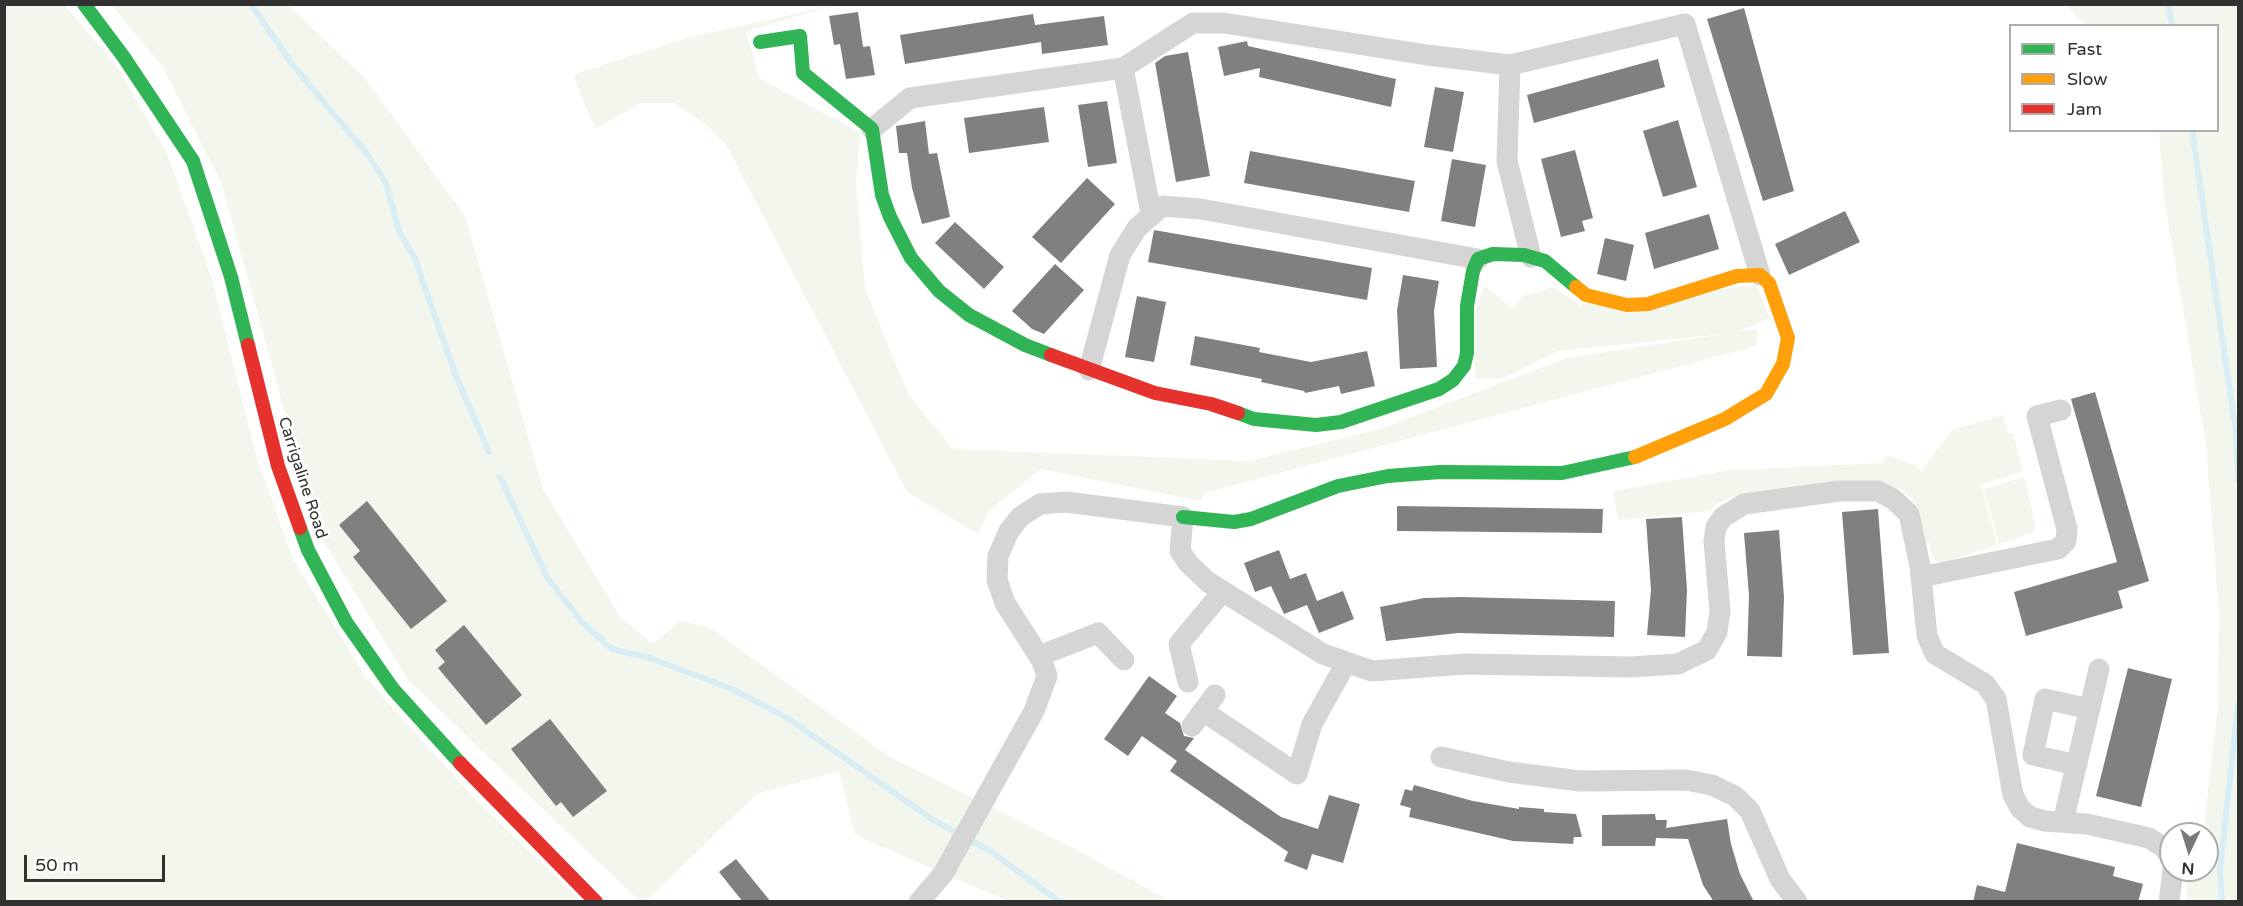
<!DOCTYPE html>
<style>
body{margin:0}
#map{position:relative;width:2243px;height:906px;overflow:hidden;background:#fff;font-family:"Varela Round",sans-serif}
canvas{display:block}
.frame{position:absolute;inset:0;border:6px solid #313131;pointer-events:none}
.legend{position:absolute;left:2009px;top:24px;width:210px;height:108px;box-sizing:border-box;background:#fff;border:2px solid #adadad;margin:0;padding:8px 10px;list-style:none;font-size:18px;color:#313131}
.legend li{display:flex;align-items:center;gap:12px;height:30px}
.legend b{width:30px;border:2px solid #adadad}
.north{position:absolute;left:2159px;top:822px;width:60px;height:60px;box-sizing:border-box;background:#fff;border:2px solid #adadad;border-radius:50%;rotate:184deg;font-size:16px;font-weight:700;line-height:24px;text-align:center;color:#313131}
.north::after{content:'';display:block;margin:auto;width:21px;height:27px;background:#797979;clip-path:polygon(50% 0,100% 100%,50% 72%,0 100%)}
.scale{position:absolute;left:24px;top:855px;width:141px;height:27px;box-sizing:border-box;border:3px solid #313131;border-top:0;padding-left:8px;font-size:18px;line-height:21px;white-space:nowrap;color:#313131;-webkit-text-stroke:4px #fff;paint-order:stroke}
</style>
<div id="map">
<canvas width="2243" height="906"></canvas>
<div class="frame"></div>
<ul class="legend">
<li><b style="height:8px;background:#30b455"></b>Fast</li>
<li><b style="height:8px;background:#ff9f0a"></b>Slow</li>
<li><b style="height:8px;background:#e5322d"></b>Jam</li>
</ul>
<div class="north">N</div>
<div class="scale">50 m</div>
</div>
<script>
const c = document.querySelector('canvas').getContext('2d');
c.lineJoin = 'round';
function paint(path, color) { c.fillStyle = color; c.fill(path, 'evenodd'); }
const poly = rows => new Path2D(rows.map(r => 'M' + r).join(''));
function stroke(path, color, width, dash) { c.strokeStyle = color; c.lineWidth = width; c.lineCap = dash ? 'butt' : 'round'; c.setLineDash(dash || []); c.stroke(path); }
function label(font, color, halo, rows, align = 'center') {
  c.font = font + ' "Varela Round",sans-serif'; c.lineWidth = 6; c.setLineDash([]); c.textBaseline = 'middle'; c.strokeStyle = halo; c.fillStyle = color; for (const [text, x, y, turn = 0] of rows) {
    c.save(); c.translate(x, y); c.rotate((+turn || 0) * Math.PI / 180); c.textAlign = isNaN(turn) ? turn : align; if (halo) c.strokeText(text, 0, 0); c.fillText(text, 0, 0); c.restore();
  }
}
paint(poly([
 [5,5,65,5,118,68,167,153,211,276,257,459,293,559,367,679,475,799,581,901,5,902],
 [111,5,288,5,365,78,465,216,543,489,621,618,653,644,680,621,709,627,890,757,1064,843,1170,901,1007,901,855,835,839,771,757,794,646,901,639,901,408,680,318,532,222,185,162,66],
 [2067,5,2238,5,2238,901,2186,901,2188,870,2207,870,2207,834,2203,834,2218,707,2219,613,2206,444,2164,198,2159,131,2218,130,2218,26,2085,25],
 [830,6,746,32,759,78,860,133,856,184,865,289,909,395,953,449,1250,461,1380,429,1567,358,1724,334,1558,351,1504,378,1475,379,1475,311,1485,286,1513,309,1523,296,1554,287,1579,305,1756,285,1770,318,1739,331,1758,329,1756,346,1204,493,1201,501,1041,469,989,511,978,534,907,492,725,143,704,123,674,103,641,103,595,129,573,75,686,38],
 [2003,415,2008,433,2013,434,2023,471,1981,485,1997,545,1944,562,1936,561,1931,556,1930,543,1924,544,1920,517,1914,502,1904,491,1895,488,1866,486,1735,496,1718,503,1709,511,1618,520,1613,491,1731,470,1883,463,1886,455,1915,465,1921,471,1952,430],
 [2024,477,2036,527,2034,532,1999,544,1984,489]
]), '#f3f6ed');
stroke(poly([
 [251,4,292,64,368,155,386,183,399,231,415,259,456,376,489,452],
 [2168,4,2172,26],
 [2192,130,2236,433,2238,479],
 [500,477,547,577,581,621,612,649,650,658,732,689,789,719,930,818,990,851,1060,902],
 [2222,902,2220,871,2238,705]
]), '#d9edf4', 6);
paint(poly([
 [1744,8,1794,191,1763,201,1707,19],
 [858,12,863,47,870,46,875,75,846,79,840,44,834,45,829,16],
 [1033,14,1035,25,1104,16,1108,45,1042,54,1041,42,905,64,900,35],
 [1247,41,1248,46,1396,79,1391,107,1259,77,1260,68,1224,76,1218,47],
 [1188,52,1210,176,1176,182,1155,63,1165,56],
 [1658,59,1665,87,1534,123,1527,95],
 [1435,87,1464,92,1453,152,1424,147],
 [1107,101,1117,163,1088,167,1078,105],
 [1044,107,1049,142,969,153,964,118],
 [1678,120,1697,187,1663,197,1643,131],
 [925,121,929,154,937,153,950,217,922,224,912,188,907,153,899,153,896,126],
 [1575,150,1593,218,1582,221,1585,231,1561,237,1541,159],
 [1250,151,1415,181,1409,212,1244,183],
 [1452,159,1486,165,1475,227,1441,221],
 [1087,178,1115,204,1061,263,1032,237],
 [1845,211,1860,242,1789,275,1775,244],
 [1709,214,1719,249,1654,269,1645,233],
 [955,222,1004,267,984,289,935,243],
 [1154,230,1372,268,1367,300,1148,262],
 [1605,238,1634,245,1626,281,1597,274],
 [1055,264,1084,290,1044,334,1032,329,1012,311],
 [1403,275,1439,281,1434,311,1437,367,1400,369,1397,310],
 [1137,296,1166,302,1154,362,1125,357],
 [1195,336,1260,348,1259,352,1311,362,1367,351,1375,386,1341,394,1339,386,1305,393,1304,391,1261,382,1262,379,1190,365],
 [2095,392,2149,581,2118,591,2123,608,2026,636,2014,592,2117,562,2071,399],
 [367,501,447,601,411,629,353,557,360,551,339,525],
 [1397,506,1603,509,1602,533,1397,531],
 [1878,509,1889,653,1853,655,1842,512],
 [1682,517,1687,590,1685,637,1647,635,1651,590,1646,519],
 [1779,530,1784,597,1782,657,1747,656,1749,596,1744,533],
 [1279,550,1290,579,1306,573,1317,601,1343,591,1354,619,1319,633,1307,605,1284,614,1271,586,1255,592,1244,563],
 [1461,597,1615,601,1614,637,1458,633,1386,641,1380,607,1424,598],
 [464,625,522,695,486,725,438,668,445,662,435,650],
 [2128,668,2172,679,2141,807,2096,796],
 [1149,676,1177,696,1165,713,1180,723,1184,736,1194,738,1185,750,1281,817,1318,829,1329,795,1360,804,1343,863,1312,854,1307,870,1284,861,1288,852,1170,771,1177,761,1142,736,1128,756,1104,739],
 [550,719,607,791,573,817,561,802,556,806,511,749],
 [1414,785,1473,801,1519,809,1519,807,1544,809,1544,812,1576,814,1582,837,1574,837,1573,844,1513,841,1409,817,1411,808,1400,805,1405,789,1412,791],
 [1655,814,1656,820,1667,820,1666,828,1727,819,1731,844,1740,874,1754,902,1714,902,1703,885,1688,839,1656,838,1655,846,1602,846,1602,815],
 [2017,843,2115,867,2113,876,2143,884,2138,902,1973,902,1977,885,2005,892],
 [736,859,771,902,743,902,719,872]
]), '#808080');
stroke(poly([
 [1510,65,1507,161,1531,257],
 [1123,68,1151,213],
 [872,129,910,98,1123,68,1193,23,1224,23,1427,55,1510,65,1685,24,1760,275],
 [1089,370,1120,255,1137,228,1162,206,1201,209,1478,259],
 [1921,577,2058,549,2066,541,2067,529,2037,416,2061,410],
 [1039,656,1098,633,1124,660],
 [1188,682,1179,644,1223,591],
 [1203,711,1215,695],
 [1192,726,1203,711,1297,774,1312,724,1346,663],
 [1441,757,1509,772,1580,781,1686,780,1712,785,1735,796,1750,811,1780,879,1797,902],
 [2077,765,2033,755,2045,699,2090,709],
 [2063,822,2099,669],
 [919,902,943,874,1034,711,1047,676,1042,661,1005,603,997,580,998,556,1009,531,1020,517,1040,504,1066,502,1183,517,1180,551,1188,563,1208,582,1323,654,1372,671,1465,664,1630,667,1678,664,1707,650,1717,632,1720,611,1714,541,1716,527,1723,517,1744,504,1839,491,1878,491,1893,499,1909,514,1920,566,1927,636,1935,654,1985,684,1996,699,2013,795,2020,808,2030,817,2045,821,2087,824,2149,838,2164,848,2171,858],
 [2169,902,2173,870]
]), '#d5d5d5', 21);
stroke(poly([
 [84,4,123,56,193,161,231,277,248,345],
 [760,42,800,36,803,73,872,129,882,195,890,217,911,258,939,291,969,315,1025,345,1051,355],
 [1238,413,1254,419,1316,425,1341,422,1439,389,1453,380,1464,366,1467,353,1467,306,1473,271,1478,259,1493,254,1524,255,1545,261,1576,287],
 [1183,517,1234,522,1251,519,1338,486,1388,476,1440,472,1562,473,1635,457],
 [300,528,308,550,346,622,393,689,460,763]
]), '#30b455', 14);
stroke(poly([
 [1576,287,1586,295,1627,305,1648,304,1737,276,1760,275,1769,283,1788,338,1783,364,1766,394,1725,419,1635,457]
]), '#ff9f0a', 14);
stroke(poly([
 [248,345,278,466,300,528],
 [1051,355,1155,393,1211,404,1238,413],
 [460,763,596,902]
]), '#e5322d', 14);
label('16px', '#313131', '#fff', [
 ["Carrigaline Road",302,478,72]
]);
</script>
